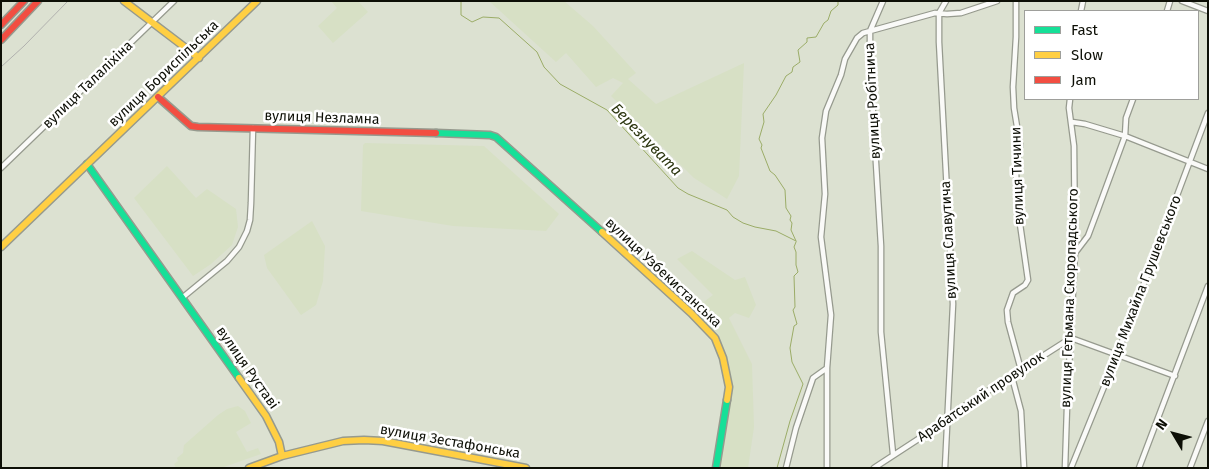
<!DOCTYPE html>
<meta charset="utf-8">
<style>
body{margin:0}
#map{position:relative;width:1209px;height:469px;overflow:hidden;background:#dce1d1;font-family:"Fira Sans",sans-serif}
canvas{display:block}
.frame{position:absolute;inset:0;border:2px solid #0d0f06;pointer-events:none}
.legend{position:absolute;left:1024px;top:10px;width:175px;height:90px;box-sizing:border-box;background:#fff;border:1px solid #9e9f9b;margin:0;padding:6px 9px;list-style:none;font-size:15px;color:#0d0f06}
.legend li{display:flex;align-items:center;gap:10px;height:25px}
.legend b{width:25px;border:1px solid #9e9f9b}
.north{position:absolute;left:1149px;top:409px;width:50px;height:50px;-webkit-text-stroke:4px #fff;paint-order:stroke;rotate:307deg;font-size:14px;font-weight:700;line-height:20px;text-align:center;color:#0d0f06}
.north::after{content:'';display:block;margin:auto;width:18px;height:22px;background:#0d0f06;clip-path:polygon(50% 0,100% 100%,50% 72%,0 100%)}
</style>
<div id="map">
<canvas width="1209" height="469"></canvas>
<div class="frame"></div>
<ul class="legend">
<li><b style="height:6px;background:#16e098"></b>Fast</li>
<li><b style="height:6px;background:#ffcf43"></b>Slow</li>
<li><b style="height:6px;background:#f24e42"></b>Jam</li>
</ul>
<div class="north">N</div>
</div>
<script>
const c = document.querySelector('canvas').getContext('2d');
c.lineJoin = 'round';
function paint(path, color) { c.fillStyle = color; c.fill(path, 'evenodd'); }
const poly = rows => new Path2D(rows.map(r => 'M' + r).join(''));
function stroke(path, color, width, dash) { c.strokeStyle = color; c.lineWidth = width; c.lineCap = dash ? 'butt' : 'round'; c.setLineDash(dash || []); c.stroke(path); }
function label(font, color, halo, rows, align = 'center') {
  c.font = font + ' "Fira Sans",sans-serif'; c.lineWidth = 5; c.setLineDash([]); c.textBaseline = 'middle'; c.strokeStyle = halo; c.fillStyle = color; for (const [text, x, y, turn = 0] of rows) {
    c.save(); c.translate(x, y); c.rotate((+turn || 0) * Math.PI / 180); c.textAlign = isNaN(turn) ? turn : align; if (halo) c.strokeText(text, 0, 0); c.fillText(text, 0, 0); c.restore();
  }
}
paint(poly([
 [331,1,358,1,368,12,333,43,318,26,337,8],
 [489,1,564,1,593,26,636,73,628,79,656,104,744,63,739,176,727,199,694,178,611,96,623,83,613,78,596,87,566,53,556,62],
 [365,143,484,146,559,214,546,231,453,226,361,211,363,145],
 [167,166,196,198,207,189,236,209,238,227,232,245,211,264,193,276,134,198],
 [312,221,325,246,323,281,316,305,301,315,267,268,264,255],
 [692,251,735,280,745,277,756,305,749,318,735,313,729,318,752,364,754,427,748,468,718,468,731,385,726,356,716,336,690,312,713,295,677,259],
 [238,406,245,411,251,423,236,432,247,452,258,448,261,454,221,468,176,468,174,464,178,461,177,458,183,453,184,445,218,415,227,409]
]), '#d7e0c5');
stroke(poly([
 [461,1,461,15,472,22,483,17,499,18,537,52,544,67,560,84,607,110,678,188,688,194,727,210,733,217,743,223,755,227,776,231,796,241],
 [796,241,791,230,792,223,790,220,791,216,786,208,785,190,775,175,770,171,761,148,762,145,759,139,764,122,763,114,776,95,786,76,792,72,793,67,800,62,798,50,807,42,807,38,816,37,824,23,828,20,831,11,838,5,838,1],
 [777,468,790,421,803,384,792,362,790,348,794,326,797,324,793,310,795,307,794,276,798,272,796,265,796,252,794,247,796,242]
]), '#9bac67', 1);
const street = poly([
 [883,1,870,31,870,64,881,246,881,332,893,454],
 [1016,1,1016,37,1013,87,1014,108,1020,145,1016,170,1017,203,1028,280,1025,285,1013,293,1007,310,1008,322,1021,370],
 [1182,1,1208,11],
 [1081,11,1083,1],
 [1167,11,1170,1],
 [1072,122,1085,124,1125,136,1208,169],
 [1,168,174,1],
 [1075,253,1088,236,1097,212,1125,136,1126,118,1133,99],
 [182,298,227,261,239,247,247,231,250,220,251,203,253,128],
 [1012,377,1021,411,1024,468],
 [786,468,796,428,813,378,827,368,831,315,821,237,825,194,822,138,826,111,841,75,845,59,857,38,863,33,935,13,947,14,961,13,997,1],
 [827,468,827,368],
 [874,468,946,421,955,412,1071,338,1175,376],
 [945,468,953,304,939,42,939,13,946,1],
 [1065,468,1067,407,1075,253,1074,146,1069,108,1070,99],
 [1071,468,1117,355,1208,113],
 [1139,468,1208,286],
 [1190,468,1208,421]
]);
const fast = poly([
 [436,133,490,135,496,137,602,232],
 [87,164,239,378],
 [716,468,727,400]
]);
const slow = poly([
 [124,1,199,58],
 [602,232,691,313,715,338,723,358,729,387,727,400],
 [1,247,257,1],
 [239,378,266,416,279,442,282,456],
 [249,468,282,456,343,441,364,440,383,441,526,468]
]);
const jam = poly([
 [1,25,24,1],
 [1,40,38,1],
 [158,97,191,126,198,127,436,133]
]);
stroke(street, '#969a8e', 7);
stroke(fast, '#969a8e', 9);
stroke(slow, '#969a8e', 9);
stroke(jam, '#969a8e', 9);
stroke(street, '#fafaf8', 4.5);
stroke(fast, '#16e098', 6);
stroke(slow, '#ffcf43', 6);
stroke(jam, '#f24e42', 6);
stroke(poly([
 [1,67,24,46,68,1]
]), '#b1b1ae', 1);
label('14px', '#0d0f06', '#fff', [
 ["вулиця Бориспільська",164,74,-44],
 ["вулиця Талаліхіна",88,85,-44],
 ["вулиця Робітнича",873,101,-93],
 ["вулиця Незламна",322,118,2],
 ["вулиця Тичини",1018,176,-92],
 ["вулиця Славутича",949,240,-93],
 ["вулиця Узбекистанська",663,273,43],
 ["вулиця Михайла Грушевського",1141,291,-69],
 ["вулиця Гетьмана Скоропадського",1070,298,-88],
 ["вулиця Руставі",247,368,55],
 ["Арабатський провулок",981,397,-34],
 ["вулиця Зестафонська",450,442,10]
]);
label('italic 15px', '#2c3610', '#fff', [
 ["Березнувата",646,140,46]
]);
</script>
